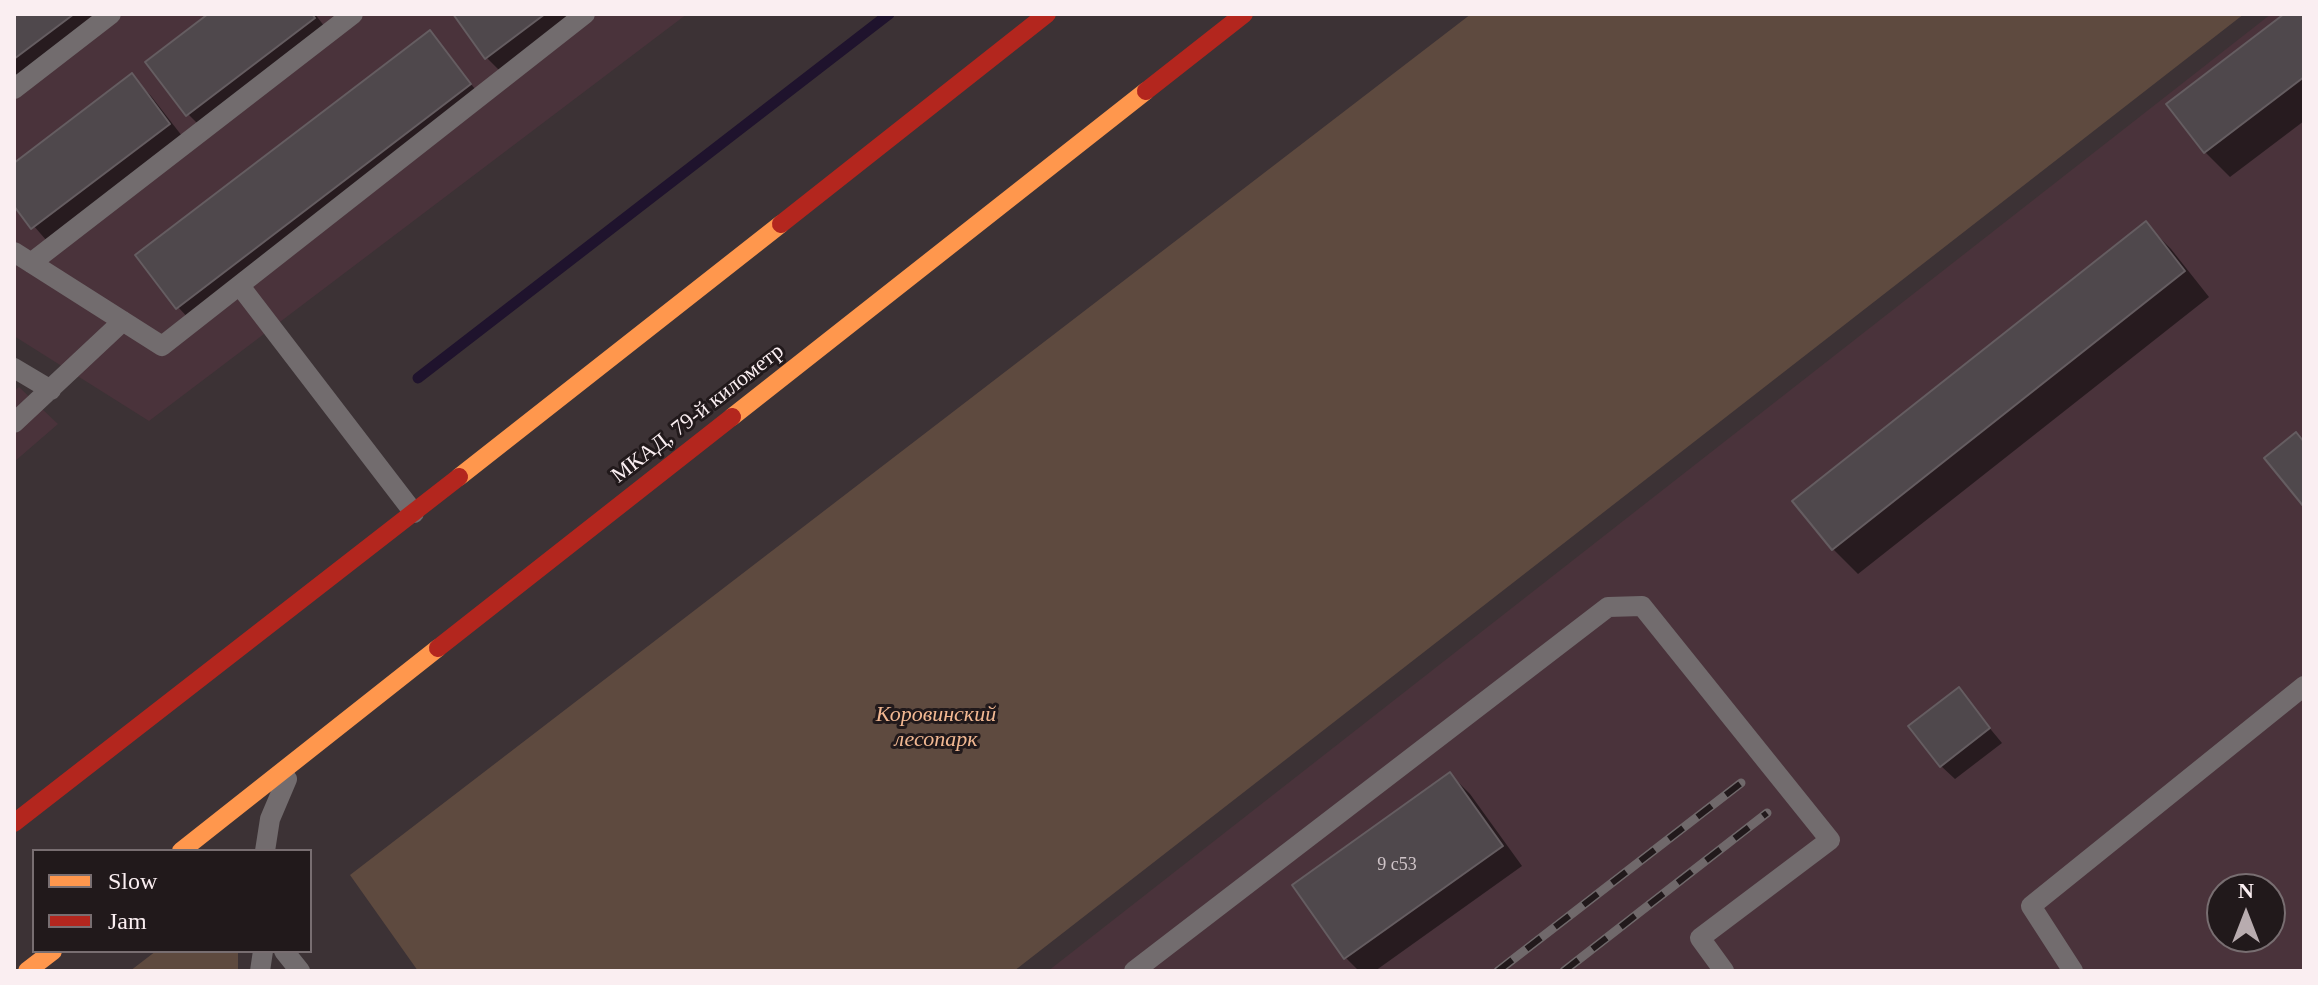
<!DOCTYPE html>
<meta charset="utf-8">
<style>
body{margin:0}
#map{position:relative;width:2318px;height:985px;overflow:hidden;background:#3c3235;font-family:"Times New Roman",serif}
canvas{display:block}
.frame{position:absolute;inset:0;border:16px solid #faeef1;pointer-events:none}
.legend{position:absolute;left:32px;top:849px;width:280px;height:104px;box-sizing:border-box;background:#21191b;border:2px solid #786e71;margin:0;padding:10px 14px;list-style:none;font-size:24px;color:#faeef1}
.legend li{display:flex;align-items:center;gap:16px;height:40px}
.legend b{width:40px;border:2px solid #786e71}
.north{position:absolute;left:2206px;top:873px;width:80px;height:80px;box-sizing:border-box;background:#21191b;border:2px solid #786e71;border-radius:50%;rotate:0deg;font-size:22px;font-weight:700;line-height:32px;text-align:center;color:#faeef1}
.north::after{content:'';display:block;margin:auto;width:28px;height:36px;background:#b8acaf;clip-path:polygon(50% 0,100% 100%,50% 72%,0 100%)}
</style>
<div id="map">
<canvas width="2318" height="985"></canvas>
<div class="frame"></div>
<ul class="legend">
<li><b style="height:10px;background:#ff974d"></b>Slow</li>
<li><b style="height:10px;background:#b3261e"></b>Jam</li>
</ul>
<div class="north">N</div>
</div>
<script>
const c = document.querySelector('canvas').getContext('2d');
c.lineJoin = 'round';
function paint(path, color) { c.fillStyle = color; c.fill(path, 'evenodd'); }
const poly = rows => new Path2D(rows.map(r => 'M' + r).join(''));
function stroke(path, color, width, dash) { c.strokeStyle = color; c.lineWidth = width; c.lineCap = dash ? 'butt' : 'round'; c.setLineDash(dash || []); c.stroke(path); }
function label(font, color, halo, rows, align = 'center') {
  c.font = font + ' "Times New Roman",serif'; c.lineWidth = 6; c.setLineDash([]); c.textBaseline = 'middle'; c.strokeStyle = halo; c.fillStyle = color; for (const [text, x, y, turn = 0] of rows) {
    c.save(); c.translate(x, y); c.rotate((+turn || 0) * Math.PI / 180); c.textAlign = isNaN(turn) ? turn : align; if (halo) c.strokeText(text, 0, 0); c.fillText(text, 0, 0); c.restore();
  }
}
paint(poly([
 [14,14,687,14,149,421,14,336],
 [2271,14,2304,14,2304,971,1048,971],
 [2222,889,2270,889,2270,937,2222,937],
 [19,387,58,424,14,462,14,391]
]), '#4a333b');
paint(poly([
 [1471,14,2244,14,1014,971,418,971,350,875],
 [156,951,238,951,238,971,130,971]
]), '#5e4a3f');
paint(poly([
 [14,14,92,14,102,28,14,94],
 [211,14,315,14,334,39,208,134,188,114],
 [457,14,576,14,501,72,487,58,455,16],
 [2287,14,2304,14,2304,121,2230,177,2205,152],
 [430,33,483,99,191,321,178,307],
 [131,76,151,96,189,145,53,248,14,203,14,165],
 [2146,224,2171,249,2209,297,1858,574,1833,549],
 [1958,690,2002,743,1955,779,1941,766],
 [1450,774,1470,794,1522,866,1375,971,1359,971,1346,958,1294,885]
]), '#0007');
stroke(poly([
 [418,378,889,14]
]), '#1f132d', 11);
const building = poly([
 [14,14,74,14,14,59,14,14],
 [208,14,312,14,315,18,186,116,145,62,208,14],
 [453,14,545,14,485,59,453,14],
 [2284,14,2304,14,2304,77,2204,153,2166,104,2284,14],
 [430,30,471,84,176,309,135,255,430,30],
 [132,73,170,124,31,229,14,206,14,163,132,73],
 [2146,221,2185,271,1832,550,1792,501,2146,221],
 [2296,432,2304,442,2304,507,2264,458,2296,432],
 [1959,687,1990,728,1940,767,1908,726,1959,687],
 [1450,772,1503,846,1344,959,1292,885,1450,772]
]);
paint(building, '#4f484c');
stroke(building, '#655d61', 2);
stroke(poly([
 [14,89,111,14],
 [14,252,162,346,585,14],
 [31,263,353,14],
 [240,286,414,513],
 [14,368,51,390],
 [14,423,123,321],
 [265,851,270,819,287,779],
 [284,951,300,971],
 [260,971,263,951],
 [1134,971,1608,607,1642,606,1830,840,1700,938,1724,971],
 [2073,971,2031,906,2304,686]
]), '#726c6e', 20);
stroke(poly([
 [732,417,1146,91],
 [459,477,781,224],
 [181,851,438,648],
 [27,971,53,951]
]), '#ff974d', 18);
stroke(poly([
 [1146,91,1244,14],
 [781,224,1047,14],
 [438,648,732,417],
 [14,823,459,477]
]), '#b3261e', 18);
const rail = poly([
 [1498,971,1741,783],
 [1564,971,1767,813]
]);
stroke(rail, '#70696b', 9);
stroke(rail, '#21191b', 6, [18]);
label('18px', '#cfc4c8', null, [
 ["9 с53",1397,865]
]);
label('22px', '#faeef1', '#21191b', [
 ["МКАД, 79-й километр",698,414,-38]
]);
label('italic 22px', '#f2b892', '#21191b', [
 ["Коровинский",936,715],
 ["лесопарк",936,740]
]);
</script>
